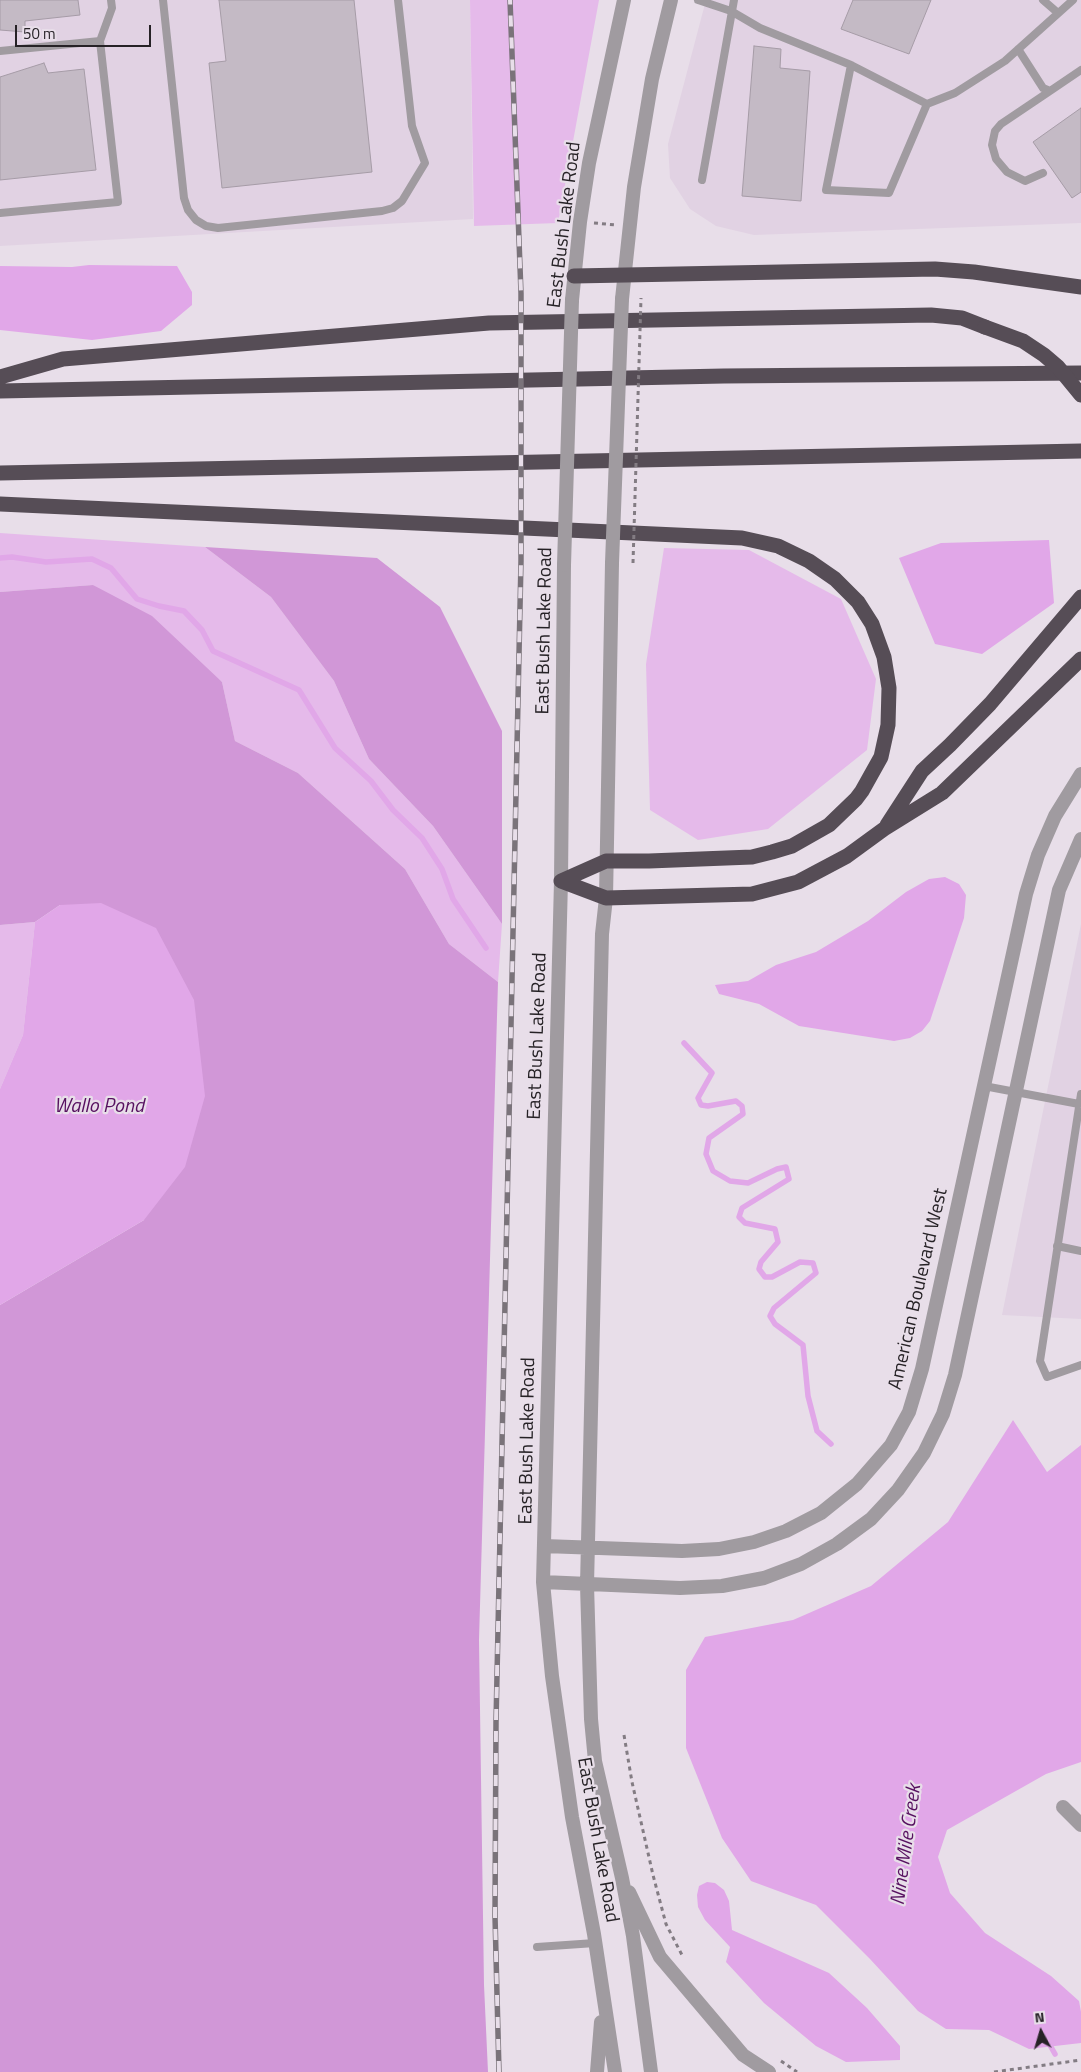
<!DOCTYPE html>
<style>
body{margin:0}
#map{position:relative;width:1081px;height:2072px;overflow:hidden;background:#e8dee9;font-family:"Titillium Web",sans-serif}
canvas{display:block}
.north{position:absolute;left:1016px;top:2007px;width:50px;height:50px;-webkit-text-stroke:4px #e8dee9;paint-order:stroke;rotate:354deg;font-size:14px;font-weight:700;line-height:20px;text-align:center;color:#262226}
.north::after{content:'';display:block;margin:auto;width:18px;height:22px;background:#262226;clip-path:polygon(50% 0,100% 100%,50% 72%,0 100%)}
.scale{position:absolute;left:15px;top:25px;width:136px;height:22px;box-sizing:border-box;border:2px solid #262226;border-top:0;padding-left:6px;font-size:15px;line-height:18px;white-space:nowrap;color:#262226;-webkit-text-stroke:4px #e8dee9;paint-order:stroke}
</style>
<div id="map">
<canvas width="1081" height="2072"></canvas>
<div class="north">N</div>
<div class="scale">50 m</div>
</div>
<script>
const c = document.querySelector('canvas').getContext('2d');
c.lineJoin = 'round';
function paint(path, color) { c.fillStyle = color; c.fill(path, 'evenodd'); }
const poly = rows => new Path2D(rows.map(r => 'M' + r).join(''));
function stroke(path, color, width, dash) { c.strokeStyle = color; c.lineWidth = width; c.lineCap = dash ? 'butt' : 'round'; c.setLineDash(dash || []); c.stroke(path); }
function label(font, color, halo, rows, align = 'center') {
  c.font = font + ' "Titillium Web",sans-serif'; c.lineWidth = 4.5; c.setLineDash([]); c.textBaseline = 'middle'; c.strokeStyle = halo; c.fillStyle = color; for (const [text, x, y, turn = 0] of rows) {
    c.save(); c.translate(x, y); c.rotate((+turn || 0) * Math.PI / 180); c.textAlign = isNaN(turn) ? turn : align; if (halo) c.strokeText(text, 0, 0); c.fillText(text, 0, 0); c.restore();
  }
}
paint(poly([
 [0,0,470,0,473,219,0,246],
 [706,0,1081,0,1081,223,754,235,716,226,690,209,670,178,668,144],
 [1081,924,1081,1319,1002,1315,1027,1190]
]), '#e1d2e3');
paint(poly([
 [470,0,599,0,558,223,474,226],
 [0,533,205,547,271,597,334,681,369,759,433,826,502,924,498,982,449,944,405,869,298,773,235,741,222,682,93,585,0,592],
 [664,548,749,550,841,599,876,679,867,750,768,829,698,840,650,810,646,664],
 [35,922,23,1035,0,1089,0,925]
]), '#e5baea');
paint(poly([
 [205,547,377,558,440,607,502,731,502,924,433,826,369,759,334,681,271,597],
 [93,585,152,616,222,682,235,741,298,773,405,869,449,944,498,982,479,1640,484,1985,488,2072,0,2072,0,1305,144,1220,60,905,35,922,0,925,0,592]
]), '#d197d7');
paint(poly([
 [89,265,177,266,192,292,192,305,161,331,92,340,0,330,0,266,72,267],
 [1049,540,1054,603,982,654,935,644,899,558,941,543],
 [945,877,959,884,966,895,964,918,930,1021,922,1031,910,1038,894,1041,799,1026,759,1004,719,994,715,985,748,981,776,965,816,952,868,921,906,892,929,879],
 [101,903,156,928,194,1000,205,1096,185,1167,144,1220,0,1305,0,1089,23,1035,35,922,60,905],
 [1013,1420,1047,1472,1081,1445,1081,1762,1046,1774,947,1830,938,1857,950,1893,985,1933,1051,1976,1079,2001,1081,2012,1081,2043,1029,2049,989,2030,946,2029,918,2011,870,1959,816,1905,751,1881,722,1838,686,1748,686,1670,705,1637,793,1620,871,1586,948,1522],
 [707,1882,715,1883,724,1890,729,1901,732,1930,829,1973,867,2008,900,2046,900,2060,846,2062,816,2046,764,2003,726,1962,730,1947,705,1920,698,1907,697,1895,699,1886]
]), '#e1a7e8');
stroke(poly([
 [0,558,12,557,46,562,92,559,111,568,137,599,159,606,184,611,202,630,213,651,299,690,335,748,371,781,393,810,422,838,442,869,453,899,486,948],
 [684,1043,712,1073,698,1098,701,1105,708,1106,736,1101,742,1106,743,1114,709,1138,706,1154,713,1171,730,1181,748,1183,777,1169,786,1167,789,1179,742,1208,739,1217,745,1223,775,1229,778,1242,761,1262,759,1269,765,1277,772,1277,800,1262,813,1263,816,1273,774,1308,770,1316,775,1324,803,1345,808,1396,817,1431,831,1444],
 [1047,2040,1055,2054]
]), '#e1a7e8', 5.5);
const building = poly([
 [0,0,78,0,80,15,25,21,25,32,0,30,0,0],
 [219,0,354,0,372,172,222,188,209,63,226,61,219,0],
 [853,0,931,0,909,54,841,29,853,0],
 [754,46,781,49,780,68,810,71,801,201,742,196,754,46],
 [44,63,48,73,84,69,96,170,0,180,0,77,44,63],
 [1081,108,1081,192,1072,198,1033,142,1081,108]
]);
paint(building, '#c4bac5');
stroke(building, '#a69ca7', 1);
stroke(poly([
 [594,223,616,225],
 [624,1735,632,1782,653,1875,666,1924,683,1957],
 [781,2061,797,2072],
 [994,2072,1081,2060]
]), '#837c83', 3, [4, 4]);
stroke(poly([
 [163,0,184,198,188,210,196,220,206,226,218,228,382,211,393,208,402,201,425,163,412,126,398,0],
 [698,0,731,11,760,28,851,65,927,104,889,193,826,190,851,65],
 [1043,0,1058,13],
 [1018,49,1043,88,1050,91,1081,70],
 [0,51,100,41],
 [927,104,955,93,1005,61,1073,0],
 [1043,173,1025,181,1007,172,996,159,992,145,995,131,1001,124,1050,91],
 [702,180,734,0],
 [0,213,118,202,100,41,112,8,111,0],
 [984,1086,1079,1104],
 [1081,1094,1040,1361,1047,1377,1081,1365],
 [1057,1246,1081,1251],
 [537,1947,595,1943]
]), '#a09ba0', 8);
stroke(poly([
 [1063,1807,1081,1825]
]), '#a09ba0', 14);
stroke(poly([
 [622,299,634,187,652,79,671,0],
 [572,300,580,222,589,163,624,0],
 [612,563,606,898,602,934,587,1585,591,1719,595,1761,622,1878,633,1936,651,2072],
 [564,565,561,881,543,1582,552,1676,572,1817,594,1934,615,2072],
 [544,1546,682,1551,719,1549,754,1542,786,1531,821,1513,857,1484,891,1445,909,1412,922,1369,1026,894,1038,855,1055,816,1081,774],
 [543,1582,680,1588,722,1586,764,1578,801,1564,837,1544,871,1519,898,1490,924,1453,943,1414,955,1375,1059,890,1081,839],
 [629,1892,660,1957,743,2055,769,2072],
 [597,2072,601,2022]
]), '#a09ba0', 14);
stroke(poly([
 [574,276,935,269,974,272,1081,287],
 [0,377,63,359,489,323,931,315,962,318,985,327],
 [0,391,724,376,1081,373],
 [0,473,1081,451],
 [0,504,742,538,778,546,809,561,835,579,858,602,872,624,884,657,889,688,888,725,881,757,862,791,856,799,829,825,792,846,772,852,752,857,649,861,606,861,561,881],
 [887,825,922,771,950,745,990,704,1081,597],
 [561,881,606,898,752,894,798,882,847,856,884,829,942,793,1081,659]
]), '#564d56', 15);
const rail = poly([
 [499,2072,495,1916,496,1722,521,561,521,293,510,0]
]);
stroke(rail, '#7a737a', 5.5);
stroke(rail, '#e8dee9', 4, [11]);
stroke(poly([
 [633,563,641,298]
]), '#837c83', 3, [4, 4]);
stroke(poly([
 [612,563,622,299],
 [564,565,572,300]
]), '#a09ba0', 14);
stroke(poly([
 [985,327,1023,341,1044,355,1058,367,1081,395]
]), '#564d56', 15);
label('19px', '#262226', '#e8dee9', [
 ["East Bush Lake Road",565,225,-83],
 ["East Bush Lake Road",545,631,-89],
 ["East Bush Lake Road",538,1036,-88],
 ["American Boulevard West",919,1289,-77],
 ["East Bush Lake Road",528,1441,-89],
 ["East Bush Lake Road",597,1840,80]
]);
label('italic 20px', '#571160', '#e8dee9', [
 ["Wallo Pond",99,1107],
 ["Nine Mile Creek",907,1845,-82]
]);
</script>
